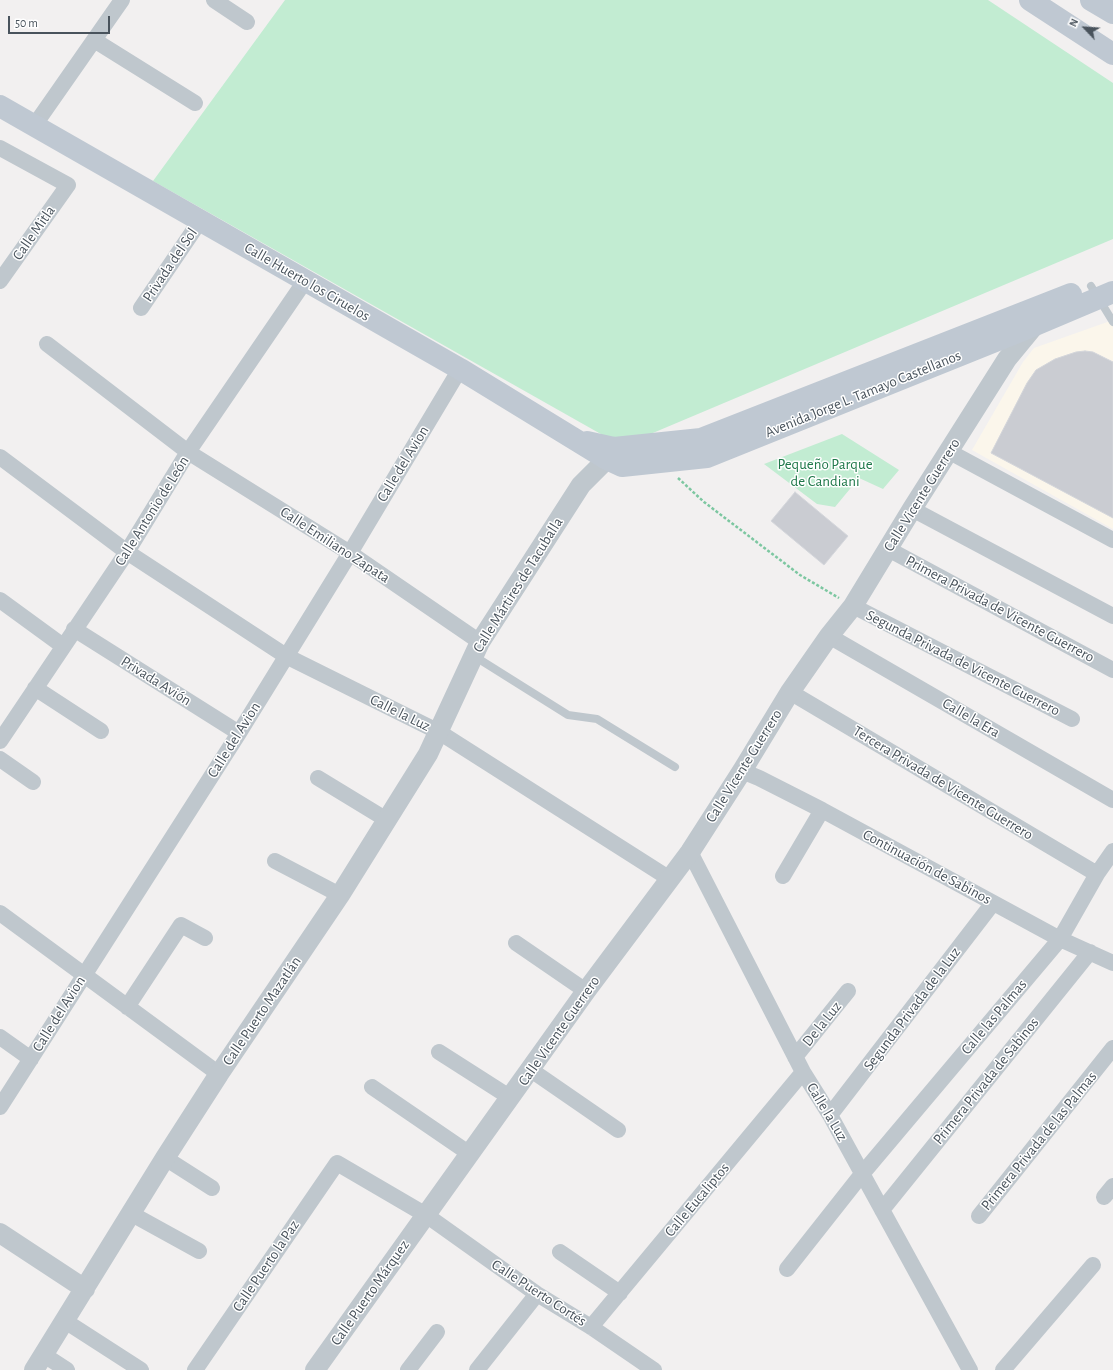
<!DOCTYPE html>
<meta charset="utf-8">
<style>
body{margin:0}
#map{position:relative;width:1113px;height:1370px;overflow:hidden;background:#f2f0f0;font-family:"Alegreya Sans",sans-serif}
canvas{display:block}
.north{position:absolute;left:1065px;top:8px;width:40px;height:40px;-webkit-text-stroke:3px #fff;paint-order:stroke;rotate:295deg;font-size:11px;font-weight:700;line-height:16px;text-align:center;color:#49535c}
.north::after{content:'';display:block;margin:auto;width:14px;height:18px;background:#49535c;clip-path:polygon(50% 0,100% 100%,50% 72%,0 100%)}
.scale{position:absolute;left:8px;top:16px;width:102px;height:18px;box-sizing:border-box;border:2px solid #49535c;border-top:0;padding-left:5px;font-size:12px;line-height:14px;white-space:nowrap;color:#49535c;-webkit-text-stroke:3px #fff;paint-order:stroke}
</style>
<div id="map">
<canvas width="1113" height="1370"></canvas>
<div class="north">N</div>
<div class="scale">50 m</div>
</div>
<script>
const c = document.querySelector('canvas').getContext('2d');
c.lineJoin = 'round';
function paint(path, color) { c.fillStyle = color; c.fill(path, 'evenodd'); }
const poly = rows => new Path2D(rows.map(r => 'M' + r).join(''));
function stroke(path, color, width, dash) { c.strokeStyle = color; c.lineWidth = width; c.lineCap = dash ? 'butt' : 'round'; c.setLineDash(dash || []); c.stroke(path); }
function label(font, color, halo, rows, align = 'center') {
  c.font = font + ' "Alegreya Sans",sans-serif'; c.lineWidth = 3; c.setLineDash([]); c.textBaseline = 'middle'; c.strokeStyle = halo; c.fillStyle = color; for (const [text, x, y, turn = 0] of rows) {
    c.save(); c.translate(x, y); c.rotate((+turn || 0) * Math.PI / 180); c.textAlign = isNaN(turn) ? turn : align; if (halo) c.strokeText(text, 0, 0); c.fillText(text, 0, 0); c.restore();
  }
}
paint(poly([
 [1113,320,1113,529,972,450,1023,362,1034,348]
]), '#fbf6eb');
paint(poly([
 [285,0,988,0,1113,83,1113,239,622,446,153,181],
 [842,434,899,470,883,489,859,478,835,507,817,504,764,464]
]), '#c2ecd2');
const building = poly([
 [1085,351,1093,352,1113,362,1113,518,991,453,1027,383,1036,370,1055,359,1076,352,1085,351],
 [795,492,848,536,824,565,771,521,795,492]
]);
paint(building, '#caccd2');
stroke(building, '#d4d6db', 1);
stroke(poly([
 [678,478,704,502,800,575,839,598]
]), '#7dc7a1', 2.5, [3, 2]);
stroke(poly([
 [1091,286,1113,322],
 [474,656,568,715,597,719,675,767]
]), '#bfc7cd', 8);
stroke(poly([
 [214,0,247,22],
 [94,40,195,103],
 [34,126,122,0],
 [0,148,68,185,0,281],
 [141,308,200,221],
 [47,344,188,452,350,553,480,642],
 [948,451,1113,540],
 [0,457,127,552,286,656,439,732,670,879],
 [912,509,1113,616],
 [888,549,1113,670],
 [0,600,63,646],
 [853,606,1072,719],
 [74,629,239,733],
 [829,636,1113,800],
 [35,688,101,731],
 [790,692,1097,874],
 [0,741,127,552,188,452,305,281],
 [0,759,33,782],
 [742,771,759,778,822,810,1060,939,1113,963],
 [318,778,387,820],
 [690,852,803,1072,830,1115,970,1370],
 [275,861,340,895],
 [783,876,822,810],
 [0,913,219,1074],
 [516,943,586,991],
 [127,1007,181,925,205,938],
 [0,1037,31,1059],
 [439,1052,511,1098],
 [795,1057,848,991],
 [531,1070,618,1130],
 [372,1087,470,1154],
 [0,1107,239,733,350,553,460,369],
 [830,1115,993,903],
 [165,1158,212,1188],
 [1104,1197,1113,1186],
 [882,1210,1090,952],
 [130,1213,199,1251],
 [979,1216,1113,1048],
 [560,1252,620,1293],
 [787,1269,862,1174,1060,939,1097,874,1113,851],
 [65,1321,141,1370],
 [591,1327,803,1072],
 [44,1355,67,1370],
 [195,1370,337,1163,426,1215,537,1294,591,1327,654,1370],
 [408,1370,437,1332],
 [477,1370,537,1294],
 [1003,1370,1093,1265]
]), '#bfc7cd', 16);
stroke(poly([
 [0,1233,85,1289],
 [34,1370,165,1158,219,1074,340,895,428,754,480,642,581,485,607,459,614,448],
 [315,1370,586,991,690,852,742,771,790,692,829,636,853,606,912,509,1007,359,1035,325,1037,321]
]), '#bfc7cd', 20);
stroke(poly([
 [1030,0,1113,54],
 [1091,0,1113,13],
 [0,106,460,369,607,459,622,466,707,457,1035,325,1113,292],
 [587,442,614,448,701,439,1071,294]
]), '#bfc8d2', 22);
label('15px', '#49535c', '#fff', [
 ["Calle Mitla",34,233,-55],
 ["Privada del Sol",170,265,-56],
 ["Calle Huerto los Ciruelos",307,282,30],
 ["Avenida Jorge L. Tamayo Castellanos",863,394,-22],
 ["Calle del Avion",403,464,-59],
 ["Calle Vicente Guerrero",922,495,-58],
 ["Calle Antonio de León",152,511,-58],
 ["Calle Emiliano Zapata",335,545,33],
 ["Calle Mártires de Tacuballa",518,585,-58],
 ["Primera Privada de Vicente Guerrero",1000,609,28],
 ["Segunda Privada de Vicente Guerrero",963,663,27],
 ["Privada Avión",156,681,32],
 ["Calle la Luz",400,713,26],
 ["Calle la Era",971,718,30],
 ["Calle del Avion",234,740,-58],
 ["Calle Vicente Guerrero",744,766,-58],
 ["Tercera Privada de Vicente Guerrero",943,783,31],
 ["Continuación de Sabinos",927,867,28],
 ["Segunda Privada de la Luz",912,1009,-53],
 ["Calle Puerto Mazatlán",262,1011,-56],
 ["Calle del Avion",59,1014,-58],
 ["Calle las Palmas",994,1017,-50],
 ["De la Luz",822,1024,-51],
 ["Calle Vicente Guerrero",559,1031,-55],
 ["Primera Privada de Sabinos",986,1081,-51],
 ["Calle la Luz",827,1112,59],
 ["Primera Privada de las Palmas",1039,1141,-51],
 ["Calle Eucaliptos",697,1200,-50],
 ["Calle Puerto la Paz",266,1266,-56],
 ["Calle Puerto Márquez",370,1293,-55],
 ["Calle Puerto Cortés",539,1293,33]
]);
label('15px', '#1f784a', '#fff', [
 ["Pequeño Parque",825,464],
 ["de Candiani",825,481]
]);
</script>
